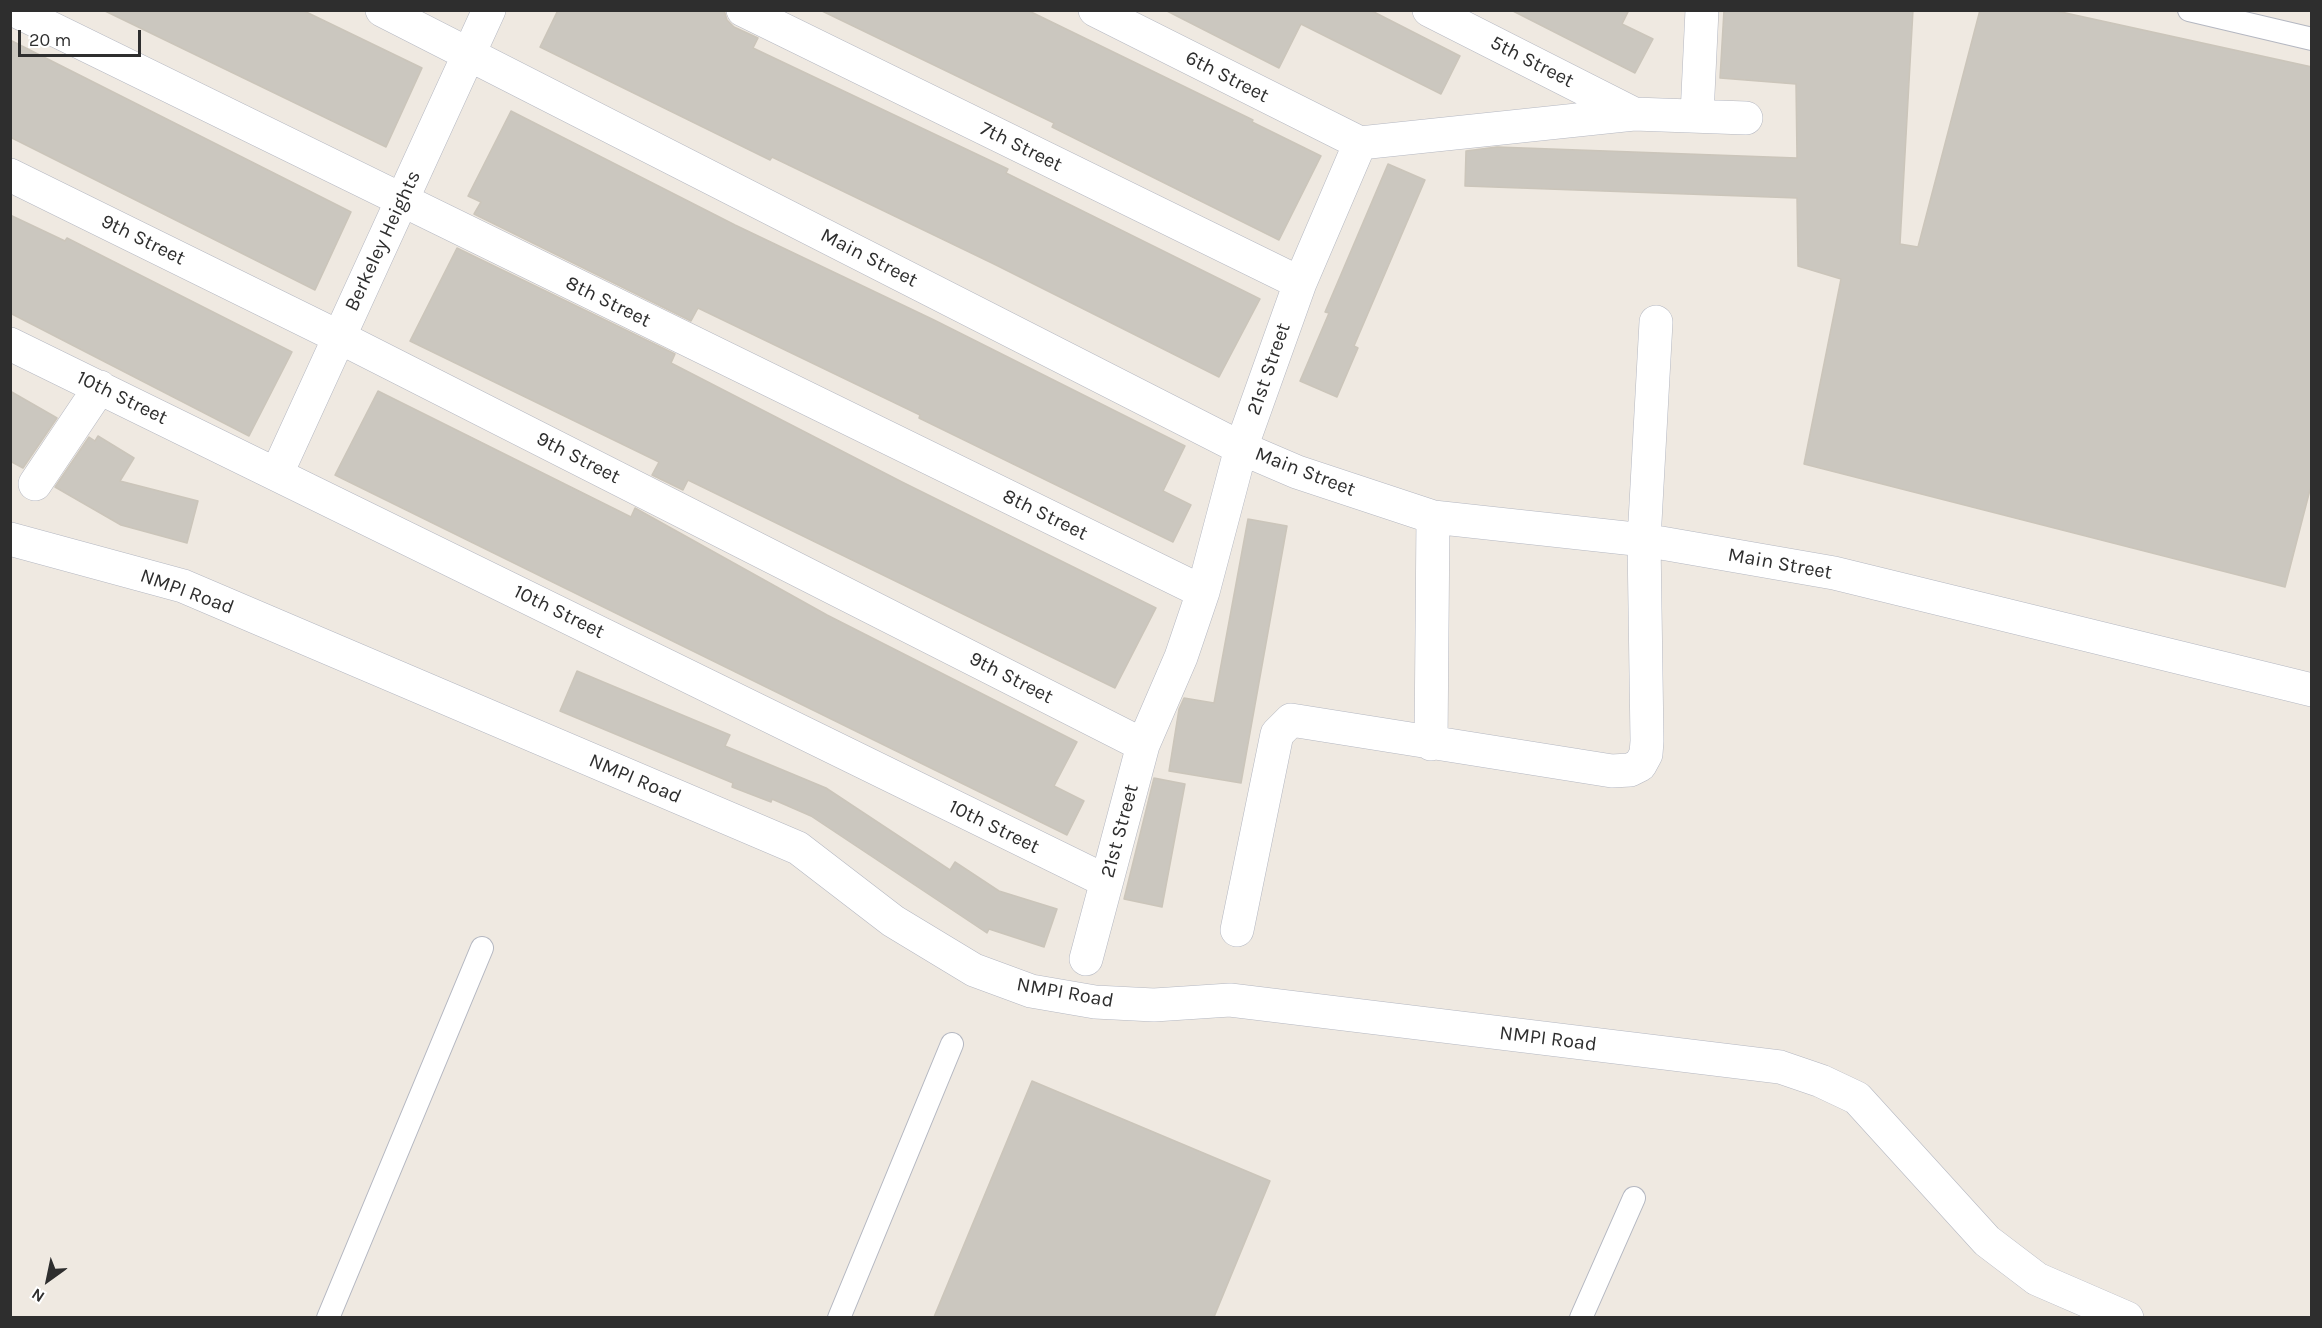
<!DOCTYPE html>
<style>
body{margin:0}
#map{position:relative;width:2322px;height:1328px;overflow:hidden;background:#efe9e1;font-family:Karla,sans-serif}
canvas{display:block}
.frame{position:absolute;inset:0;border:12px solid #2e2e2e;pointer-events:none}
.north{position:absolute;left:18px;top:1250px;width:60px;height:60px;-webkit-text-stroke:4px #fff;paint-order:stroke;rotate:213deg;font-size:16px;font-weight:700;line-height:24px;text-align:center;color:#2e2e2e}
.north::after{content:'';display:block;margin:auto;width:21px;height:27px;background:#2e2e2e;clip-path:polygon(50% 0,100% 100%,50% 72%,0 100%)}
.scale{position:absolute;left:18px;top:30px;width:123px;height:27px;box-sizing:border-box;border:3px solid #2e2e2e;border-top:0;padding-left:8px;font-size:18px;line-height:21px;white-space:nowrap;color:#2e2e2e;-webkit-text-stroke:4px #fff;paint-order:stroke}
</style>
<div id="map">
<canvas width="2322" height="1328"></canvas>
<div class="frame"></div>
<div class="north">N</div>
<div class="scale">20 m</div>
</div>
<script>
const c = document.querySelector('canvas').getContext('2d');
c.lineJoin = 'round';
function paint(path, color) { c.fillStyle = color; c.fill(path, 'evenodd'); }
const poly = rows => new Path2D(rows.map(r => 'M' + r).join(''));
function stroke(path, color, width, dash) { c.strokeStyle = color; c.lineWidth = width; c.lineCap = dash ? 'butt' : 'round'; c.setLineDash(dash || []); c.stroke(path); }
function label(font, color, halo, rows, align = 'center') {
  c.font = font + ' Karla,sans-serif'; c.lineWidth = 5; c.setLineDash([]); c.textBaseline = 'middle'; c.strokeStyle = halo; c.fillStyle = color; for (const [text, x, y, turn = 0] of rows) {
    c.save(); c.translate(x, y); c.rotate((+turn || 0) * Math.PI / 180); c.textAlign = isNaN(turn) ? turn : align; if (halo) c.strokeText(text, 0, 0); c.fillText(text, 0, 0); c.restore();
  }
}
const building = poly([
 [103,10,302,10,422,68,386,147,103,10],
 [558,10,724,10,727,20,734,27,758,38,753,48,1008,169,1006,173,1260,299,1219,377,994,264,772,157,770,160,540,47,558,10],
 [820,10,1027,10,1253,120,1252,122,1321,156,1279,240,1052,127,1054,123,820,10],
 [1165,10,1370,10,1460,56,1441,94,1301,24,1279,68,1165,10],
 [1511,10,1629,10,1622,24,1653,39,1635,73,1511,10],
 [1724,10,1913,10,1900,244,1918,247,1980,10,2052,10,2312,67,2312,482,2285,587,1804,464,1841,279,1798,266,1797,198,1465,186,1466,151,1497,147,1797,158,1796,84,1720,78,1724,10],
 [10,40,351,212,315,290,10,137,10,40],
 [511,111,735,225,934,320,1185,446,1163,491,1191,505,1173,542,919,418,920,415,698,308,691,321,474,214,481,202,468,196,511,111],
 [1388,164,1425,180,1354,346,1358,348,1337,397,1300,381,1329,313,1325,312,1388,164],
 [10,215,65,241,67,238,292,352,249,436,10,313,10,215],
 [457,248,675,354,671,363,902,482,1156,608,1115,688,688,480,683,490,652,475,659,462,410,341,457,248],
 [10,391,57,418,23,468,10,461,10,391],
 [378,391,631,517,635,508,827,615,1077,742,1054,786,1084,801,1067,835,335,475,378,391],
 [98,436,134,458,120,481,198,501,187,543,121,525,55,487,89,437,95,441,98,436],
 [1248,519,1287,526,1241,783,1169,771,1179,709,1184,698,1214,703,1248,519],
 [577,671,730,735,725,746,826,788,950,870,955,862,999,891,1057,909,1044,947,989,929,987,933,811,816,772,799,771,802,732,787,733,783,560,711,577,671],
 [1154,778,1185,784,1162,907,1124,899,1154,778],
 [1032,1081,1270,1181,1214,1317,934,1317,1032,1081]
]);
paint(building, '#cbc7bf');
stroke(building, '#cbc5ba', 1.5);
const lane = poly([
 [2189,10,2312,39],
 [328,1318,482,948],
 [839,1318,952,1044],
 [1581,1318,1634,1198]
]);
const street = poly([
 [14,10,1203,592],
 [382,10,1241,448,1297,472,1433,517,1644,540,1834,573,2312,690],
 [743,10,1300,283],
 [1095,10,1360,143],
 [1429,10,1634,114],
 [1697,115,1702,10],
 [1360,143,1634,114,1746,118],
 [10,175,339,337,1143,745],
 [10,344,1106,881],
 [277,473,489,10],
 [35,484,100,387],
 [10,539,183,586,798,848,893,921,974,970,1031,991,1095,1002,1154,1005,1230,1000,1780,1067,1821,1081,1857,1098,1987,1241,2037,1279,2127,1318],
 [1431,744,1433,517],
 [1237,930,1277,734,1291,720,1612,771,1630,770,1640,765,1646,754,1647,741,1644,540,1656,322],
 [1086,959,1143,745,1181,657,1203,592,1241,448,1300,283,1360,143]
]);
stroke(lane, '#b4b7c1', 24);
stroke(street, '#b4b7c1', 34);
stroke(lane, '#fff', 22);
stroke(street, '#fff', 33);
label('20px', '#2e2e2e', '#fff', [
 ["5th Street",1532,62,27],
 ["6th Street",1227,77,27],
 ["7th Street",1021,147,26],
 ["9th Street",143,240,26],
 ["Berkeley Heights",383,241,-65],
 ["Main Street",869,258,27],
 ["8th Street",608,302,26],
 ["21st Street",1269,369,-71],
 ["10th Street",122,398,26],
 ["9th Street",578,458,27],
 ["Main Street",1305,472,21],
 ["8th Street",1045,515,26],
 ["Main Street",1780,564,10],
 ["NMPI Road",187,592,20],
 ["10th Street",559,612,26],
 ["9th Street",1011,678,27],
 ["NMPI Road",635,779,23],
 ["10th Street",994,827,26],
 ["21st Street",1120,831,-75],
 ["NMPI Road",1065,993,10],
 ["NMPI Road",1548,1039,7]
]);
</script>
